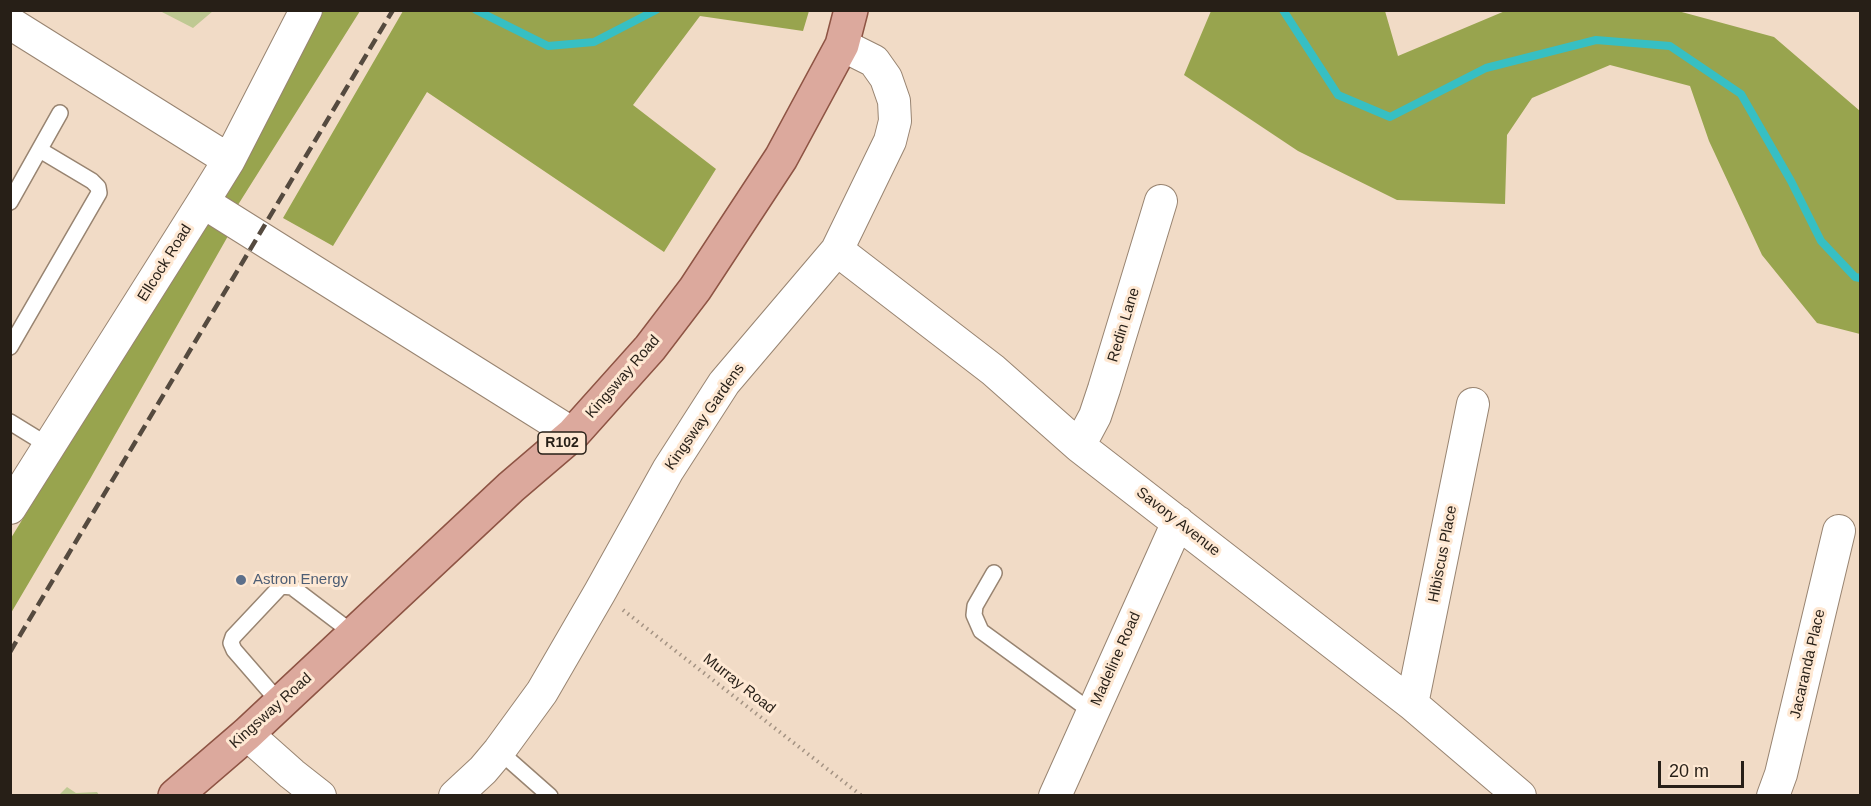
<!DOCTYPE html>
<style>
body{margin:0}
#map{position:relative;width:1871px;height:806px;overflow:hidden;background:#f1dbc6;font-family:Arial,sans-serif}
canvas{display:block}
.frame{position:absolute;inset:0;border:12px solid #271f17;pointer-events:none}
.scale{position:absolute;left:1658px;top:761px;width:86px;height:27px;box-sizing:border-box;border:3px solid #271f17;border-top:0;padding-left:8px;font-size:18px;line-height:21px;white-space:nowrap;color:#271f17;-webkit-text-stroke:4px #fee8d3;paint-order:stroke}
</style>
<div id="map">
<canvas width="1871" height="806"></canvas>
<div class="frame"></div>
<div class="scale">20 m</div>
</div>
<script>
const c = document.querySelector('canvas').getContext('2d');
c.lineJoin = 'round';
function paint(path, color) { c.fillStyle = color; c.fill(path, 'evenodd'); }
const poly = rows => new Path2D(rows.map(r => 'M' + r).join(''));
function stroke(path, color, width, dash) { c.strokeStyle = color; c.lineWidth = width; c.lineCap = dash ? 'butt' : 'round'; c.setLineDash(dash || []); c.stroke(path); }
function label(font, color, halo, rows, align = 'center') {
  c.font = font + ' Arial,sans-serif'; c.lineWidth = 6; c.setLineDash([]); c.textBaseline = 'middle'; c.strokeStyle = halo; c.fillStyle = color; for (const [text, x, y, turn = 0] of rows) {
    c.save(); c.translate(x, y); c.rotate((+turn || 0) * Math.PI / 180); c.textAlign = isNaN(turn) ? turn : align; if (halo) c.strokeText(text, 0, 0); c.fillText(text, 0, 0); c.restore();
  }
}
paint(poly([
 [160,11,213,10,213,11,193,28],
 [67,787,76,793,97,792,99,795,59,795]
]), '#bfc993');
paint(poly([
 [315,11,360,11,236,208,218,196],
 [403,11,403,10,809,11,803,31,700,16,633,105,716,169,664,252,427,92,333,246,283,218],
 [1211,11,1385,11,1398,56,1505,11,1678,11,1774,37,1860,111,1860,334,1817,323,1762,255,1709,141,1690,86,1610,65,1532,98,1507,135,1505,204,1397,200,1298,151,1184,75],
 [206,219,228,236,90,479,11,613,11,538]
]), '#98a44e');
stroke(poly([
 [476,10,548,46,594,42,656,10],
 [1283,10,1338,95,1390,117,1486,68,1596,40,1670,46,1741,94,1791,181,1821,241,1855,277,1860,278]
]), '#37bfc3', 8);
const service = poly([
 [10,202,60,113],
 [10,347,99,193,98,187,92,181,40,150],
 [10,422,49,446],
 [994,573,975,606,974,615,981,631,1092,712],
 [280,703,234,650,231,643,233,637,281,586,292,587,354,634],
 [499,751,550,796]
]);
const minor = poly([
 [10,23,229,160],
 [203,202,573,434],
 [837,250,993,370,1079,446,1412,704,1520,796],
 [1079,446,1095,416,1104,389,1161,201],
 [10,508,203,202,229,160,306,10],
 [1412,704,1473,404],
 [247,734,292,774,320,796],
 [455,796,483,770,499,751,542,692,600,592,668,470,724,383,837,250,890,141,895,121,894,101,886,78,874,61,842,45],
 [1055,796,1178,522],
 [1773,796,1781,774,1839,531]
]);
const primary = poly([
 [175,796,247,734,511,487,573,434,650,348,695,289,781,158,842,45,851,10]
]);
stroke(service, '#988471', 18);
stroke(minor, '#988471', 34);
stroke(primary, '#8e5444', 36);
stroke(poly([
 [623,610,862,796]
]), '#a49383', 4, [1.5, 4.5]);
stroke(service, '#fff', 15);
stroke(minor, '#fff', 32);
stroke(primary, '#dca99d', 33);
stroke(poly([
 [10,652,393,10]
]), '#554a3f', 4.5, [12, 6]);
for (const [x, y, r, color] of [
 [241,580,6,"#5c6f8a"]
]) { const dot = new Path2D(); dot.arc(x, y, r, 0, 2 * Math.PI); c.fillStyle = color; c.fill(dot); stroke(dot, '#fee8d3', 2); }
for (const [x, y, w] of [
 [562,443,48]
]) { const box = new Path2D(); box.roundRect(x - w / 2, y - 11, w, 22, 4.5); c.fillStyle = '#fee8d3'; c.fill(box); stroke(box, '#271f17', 1.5); }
label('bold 14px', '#271f17', null, [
 ["R102",562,443]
]);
label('15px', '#271f17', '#fee8d3', [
 ["Ellcock Road",165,263,-58],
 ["Redin Lane",1124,325,-73],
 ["Kingsway Road",623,377,-49],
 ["Kingsway Gardens",705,417,-55],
 ["Savory Avenue",1178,522,38],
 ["Hibiscus Place",1443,554,-79],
 ["Madeline Road",1116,659,-66],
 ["Jacaranda Place",1808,664,-77],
 ["Murray Road",739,684,38],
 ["Kingsway Road",271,711,-42]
]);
label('15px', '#4e5e75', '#fee8d3', [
 ["Astron Energy",253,580]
], 'left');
</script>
